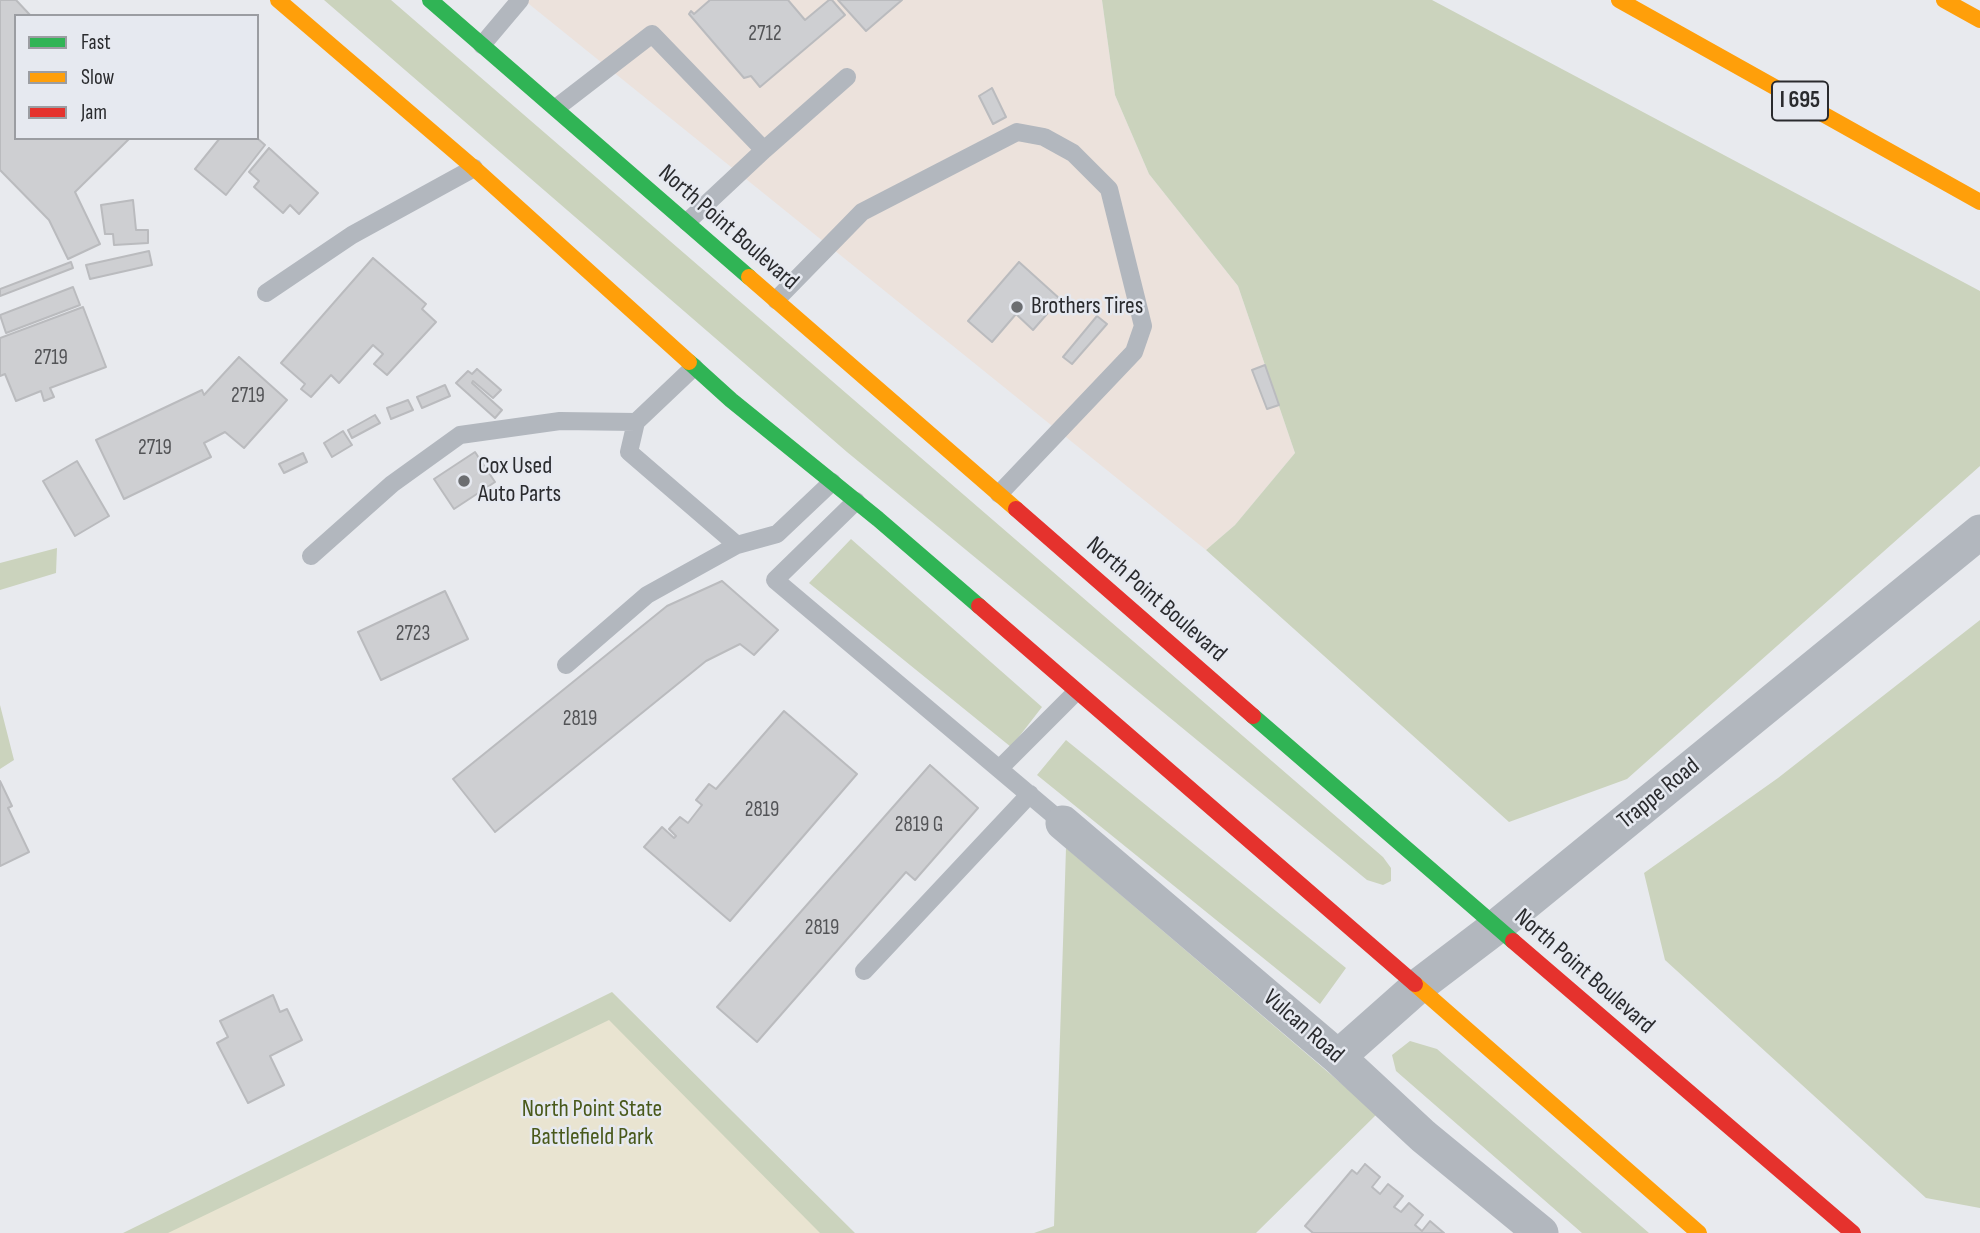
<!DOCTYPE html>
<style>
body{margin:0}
#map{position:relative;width:1980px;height:1233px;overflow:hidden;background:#e8eaee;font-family:"Sofia Sans Condensed",sans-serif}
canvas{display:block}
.legend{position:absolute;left:14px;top:14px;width:245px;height:126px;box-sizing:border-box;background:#e6e9f0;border:2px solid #9b9da2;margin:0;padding:9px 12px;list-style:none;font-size:21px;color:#2a2b2e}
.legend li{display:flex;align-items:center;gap:14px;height:35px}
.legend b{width:35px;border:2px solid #9b9da2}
</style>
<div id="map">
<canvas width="1980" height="1233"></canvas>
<ul class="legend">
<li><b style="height:9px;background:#30b455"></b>Fast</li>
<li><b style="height:9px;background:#ff9f0a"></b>Slow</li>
<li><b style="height:9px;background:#e5322d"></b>Jam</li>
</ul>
</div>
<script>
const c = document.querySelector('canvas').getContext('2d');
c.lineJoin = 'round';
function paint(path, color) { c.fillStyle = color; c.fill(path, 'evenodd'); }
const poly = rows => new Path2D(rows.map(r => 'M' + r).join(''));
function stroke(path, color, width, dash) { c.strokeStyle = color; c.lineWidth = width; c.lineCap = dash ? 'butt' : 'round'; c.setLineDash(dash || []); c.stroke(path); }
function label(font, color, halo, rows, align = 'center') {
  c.font = font + ' "Sofia Sans Condensed",sans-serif'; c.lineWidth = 5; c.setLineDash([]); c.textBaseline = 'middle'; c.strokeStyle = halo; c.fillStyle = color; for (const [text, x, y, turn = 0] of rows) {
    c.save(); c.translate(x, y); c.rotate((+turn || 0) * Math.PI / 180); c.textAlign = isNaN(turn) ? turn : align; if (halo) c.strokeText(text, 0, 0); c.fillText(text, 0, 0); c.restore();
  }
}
paint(poly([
 [524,0,1102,0,1115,95,1149,174,1238,286,1295,453,1235,525,1206,550]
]), '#ece2dc');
paint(poly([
 [324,0,391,0,1383,857,1391,868,1391,881,1383,885,1367,880,847,452],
 [1102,0,1432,0,1980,291,1980,466,1627,779,1509,822,1206,550,1235,525,1295,453,1238,286,1149,174,1115,95],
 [851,539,1042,707,1011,747,809,583],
 [57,548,56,573,0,590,0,563],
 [1980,620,1980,1208,1926,1198,1665,960,1644,873,1778,778],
 [0,705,14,760,0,769],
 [1066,740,1346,968,1320,1004,1037,775],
 [1066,848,1377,1114,1256,1233,1034,1233,1054,1226],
 [612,992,855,1233,123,1233],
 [1410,1041,1437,1049,1649,1233,1582,1233,1396,1071,1392,1055]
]), '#cbd3bd');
paint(poly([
 [609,1020,820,1233,168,1233]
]), '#e9e4d1');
const building = poly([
 [0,0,16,0,31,16,16,16,16,138,130,138,75,192,100,244,68,259,49,220,0,170,0,0],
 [710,0,788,0,805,20,829,0,832,0,845,15,760,87,751,76,744,78,689,14,691,11,694,14,710,0],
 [838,0,902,0,866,31,838,0],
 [992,88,1006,117,993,124,979,96,992,88],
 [220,138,257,138,265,145,226,195,195,169,220,138],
 [269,148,318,193,299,214,290,205,283,213,254,187,259,181,249,172,269,148],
 [133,200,136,230,148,230,148,243,114,245,113,234,105,234,101,205,133,200],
 [149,251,152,265,90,279,86,265,149,251],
 [373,258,426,304,422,309,436,322,387,375,374,364,383,354,373,345,339,383,331,375,311,397,301,389,305,384,281,363,373,258],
 [71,262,73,268,0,296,0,289,71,262],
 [1019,262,1060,299,1033,330,1016,314,992,342,968,321,1019,262],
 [73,287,80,305,6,333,0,315,73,287],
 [83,307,106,367,50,388,54,397,44,401,41,391,16,401,5,374,0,376,0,338,83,307],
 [1097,316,1107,324,1072,364,1063,357,1097,316],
 [239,357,287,400,244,448,225,432,204,443,211,457,124,499,96,440,202,390,204,395,239,357],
 [1265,365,1279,405,1267,409,1252,370,1265,365],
 [477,369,501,390,493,398,473,381,472,383,502,410,495,418,456,383,468,371,472,374,477,369],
 [445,385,450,396,422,408,417,397,445,385],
 [408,400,413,410,391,419,387,408,408,400],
 [375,415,380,423,352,438,348,430,375,415],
 [343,431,352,445,332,457,324,443,343,431],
 [475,452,495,482,454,509,434,479,475,452],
 [303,453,307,462,284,473,279,464,303,453],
 [77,461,109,516,75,536,43,481,77,461],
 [722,581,778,630,754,655,740,644,706,661,495,832,453,779,667,606,722,581],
 [445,591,468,639,381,680,358,632,445,591],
 [784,711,857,774,730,921,644,847,662,827,674,838,676,836,669,829,680,817,688,823,702,805,696,800,709,784,716,789,784,711],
 [930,765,978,808,915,880,906,872,757,1042,717,1007,930,765],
 [0,781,12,806,8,808,29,852,0,866,0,781],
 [273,995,280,1012,287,1009,302,1040,270,1056,284,1085,248,1103,217,1043,228,1037,220,1021,273,995],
 [1365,1164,1380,1177,1372,1187,1380,1194,1388,1184,1403,1196,1394,1207,1401,1212,1409,1203,1423,1215,1415,1225,1422,1231,1430,1221,1444,1233,1313,1233,1305,1226,1352,1170,1357,1174,1365,1164]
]);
paint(building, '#cecfd2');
stroke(building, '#babbbe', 2);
stroke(poly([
 [482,45,520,0],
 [556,108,652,34,764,150,687,222],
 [764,150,847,77],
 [266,293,352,235,474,168],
 [776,300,862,212,1017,132,1044,137,1073,153,1109,189,1143,326,1134,352,999,494],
 [694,367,636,422,629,452,737,545,777,534,832,482],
 [856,501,775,580,1063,823],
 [311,556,392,484,460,435,560,421,636,422],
 [566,665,647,595,737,545],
 [999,769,1076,692],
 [864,971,1030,794]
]), '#b2b7be', 18);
stroke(poly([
 [1063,823,1338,1057,1423,1136,1541,1233],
 [1338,1057,1417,987,1496,927,1980,532]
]), '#b2b7be', 35);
stroke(poly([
 [430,0,749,277],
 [689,362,731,400,878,519,979,606],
 [1253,716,1513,941]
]), '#30b455', 16);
stroke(poly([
 [278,0,474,168,689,362],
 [1619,0,1980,202],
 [1944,0,1980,20],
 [749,277,1016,509],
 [1415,984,1699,1233]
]), '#ff9f0a', 16);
stroke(poly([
 [1016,509,1253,716],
 [979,606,1415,984],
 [1513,941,1853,1233]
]), '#e5322d', 16);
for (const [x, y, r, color] of [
 [1017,307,7,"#6c6e71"],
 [464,481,7,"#6c6e71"]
]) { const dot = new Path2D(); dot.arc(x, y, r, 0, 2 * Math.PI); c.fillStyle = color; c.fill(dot); stroke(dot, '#e6e9f0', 2.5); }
label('21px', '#535457', null, [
 ["2712",765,35],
 ["2719",51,359],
 ["2719",248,397],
 ["2719",155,449],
 ["2723",413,635],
 ["2819",580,720],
 ["2819",762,811],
 ["2819 G",919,826],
 ["2819",822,929]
]);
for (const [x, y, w] of [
 [1800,101,56]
]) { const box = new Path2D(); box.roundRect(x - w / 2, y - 19.5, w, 39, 5); c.fillStyle = '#e6e9f0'; c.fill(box); stroke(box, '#2a2b2e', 2); }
label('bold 23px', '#2a2b2e', null, [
 ["I 695",1800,101]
]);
label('24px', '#2a2b2e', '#e6e9f0', [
 ["North Point Boulevard",728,228,41],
 ["North Point Boulevard",1156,600,41],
 ["Trappe Road",1659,794,-39],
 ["North Point Boulevard",1584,972,41],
 ["Vulcan Road",1303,1027,41]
]);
label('24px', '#2a2b2e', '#e6e9f0', [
 ["Brothers Tires",1031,307],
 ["Cox Used",478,467],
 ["Auto Parts",478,495]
], 'left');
label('24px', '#49591b', '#e6e9f0', [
 ["North Point State",592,1110],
 ["Battlefield Park",592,1138]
]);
</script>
